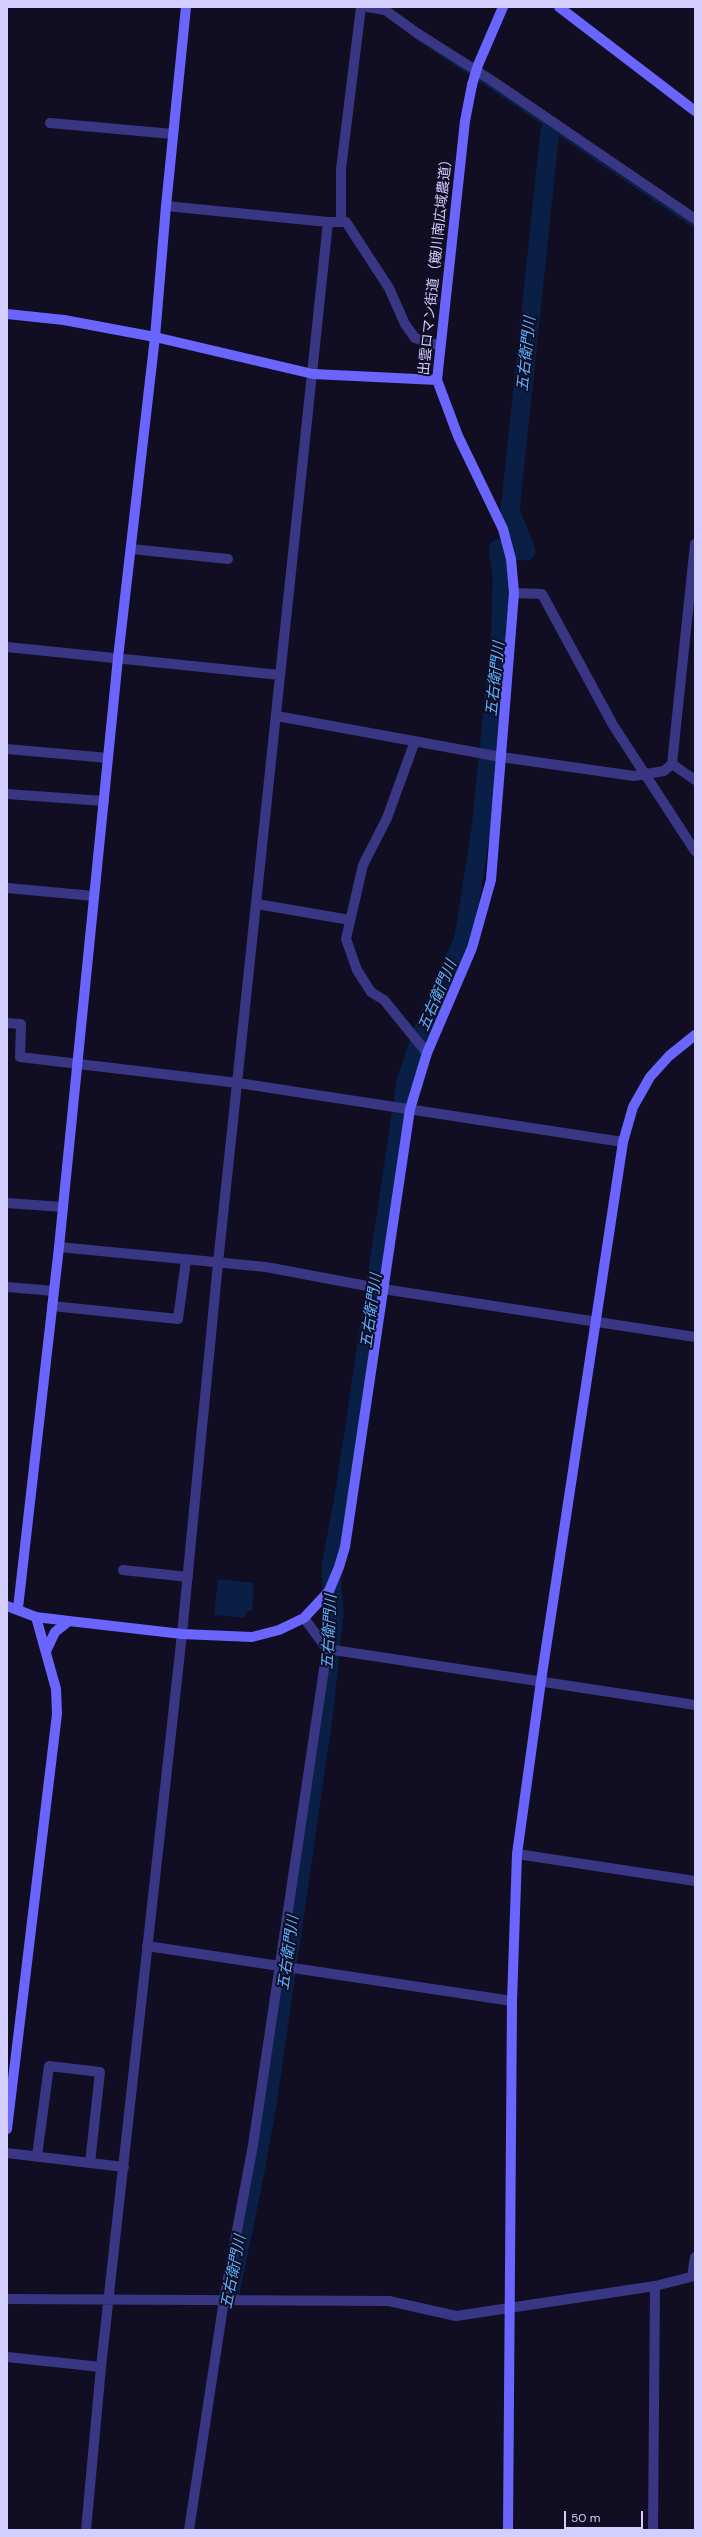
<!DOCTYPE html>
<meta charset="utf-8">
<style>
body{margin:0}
#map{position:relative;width:702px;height:2537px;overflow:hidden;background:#110d23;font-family:"DM Sans",sans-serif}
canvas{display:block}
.frame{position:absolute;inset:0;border:8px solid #d4ceff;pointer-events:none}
.scale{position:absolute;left:564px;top:2511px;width:79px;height:18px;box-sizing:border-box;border:2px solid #d4ceff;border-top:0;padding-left:5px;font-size:12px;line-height:14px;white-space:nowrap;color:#d4ceff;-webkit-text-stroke:3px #110d23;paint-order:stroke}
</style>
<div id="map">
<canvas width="702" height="2537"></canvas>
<div class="frame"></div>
<div class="scale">50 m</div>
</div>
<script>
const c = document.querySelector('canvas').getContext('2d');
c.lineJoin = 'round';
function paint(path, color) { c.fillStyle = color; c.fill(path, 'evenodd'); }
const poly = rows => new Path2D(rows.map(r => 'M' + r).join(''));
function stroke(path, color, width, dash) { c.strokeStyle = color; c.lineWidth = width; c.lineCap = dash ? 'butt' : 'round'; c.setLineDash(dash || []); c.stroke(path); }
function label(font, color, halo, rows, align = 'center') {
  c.font = font + ' "DM Sans","Noto Sans JP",sans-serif'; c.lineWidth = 4; c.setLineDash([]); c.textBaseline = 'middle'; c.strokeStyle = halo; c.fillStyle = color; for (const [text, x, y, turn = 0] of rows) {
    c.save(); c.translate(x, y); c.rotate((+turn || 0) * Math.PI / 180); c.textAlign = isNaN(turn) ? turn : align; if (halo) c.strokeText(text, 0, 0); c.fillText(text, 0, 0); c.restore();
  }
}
paint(poly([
 [218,1579,254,1583,252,1611,246,1611,245,1618,214,1615]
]), '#091f45');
stroke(poly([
 [412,35,472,75],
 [477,78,695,227]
]), '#091f45', 3);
stroke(poly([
 [229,2298,254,2177,268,2098,324,1711,334,1614,331,1566,345,1492,406,1082,422,1033,464,938,481,829,501,626,502,576,498,549,526,551,510,511,550,130]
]), '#091f45', 19);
stroke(poly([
 [367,7,385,10,417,33,491,80,695,219],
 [50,123,173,134],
 [166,206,328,222,346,222,389,288,405,324,415,338,440,346],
 [341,222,341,169,361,7],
 [695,544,672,764,695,780],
 [131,549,228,559],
 [514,593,542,594,613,725,695,851],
 [7,647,280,675],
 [277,716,501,757,634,776,664,771,672,764],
 [415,741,387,818,363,865,346,939,357,970,371,992,384,1000,427,1053],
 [7,749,108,758],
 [7,794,104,801],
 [7,888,94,896],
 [257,904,350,920],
 [7,1023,21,1024,20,1057,238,1083,623,1142],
 [7,1203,63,1207],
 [59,1247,266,1267,383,1289,695,1337],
 [7,1287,54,1291],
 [52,1306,178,1319,186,1260],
 [123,1570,188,1577],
 [327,1649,695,1705],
 [517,1854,695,1881],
 [147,1946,512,2001],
 [7,2153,124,2167],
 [37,2156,49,2066,100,2072,90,2163],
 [692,2276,695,2257],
 [7,2299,389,2301,456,2316,655,2286,695,2276],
 [7,2357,101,2367],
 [86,2530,101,2367,182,1634,218,1263,328,222],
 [189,2530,224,2300,253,2145,327,1649,304,1618],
 [653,2530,655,2286]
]), '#393684', 10);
stroke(poly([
 [559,7,695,111],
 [7,314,64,320,155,337,313,374,437,380],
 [7,1606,36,1617,69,1621,182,1634,252,1637,279,1630,304,1618,329,1591,339,1567,345,1547,410,1109,427,1053,472,948,491,880,514,593,511,559,503,529,458,436,437,380,465,121,472,85],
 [18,1608,59,1247,118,658,155,337,166,206,186,7],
 [46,1651,55,1632,69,1621],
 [7,2129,57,1714,56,1689,36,1617],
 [508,2530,512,2001,517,1854,541,1681,623,1142,633,1107,650,1077,669,1056,695,1035]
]), '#6a65ff', 10);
stroke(poly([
 [472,85,478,65,503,7]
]), '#6a65ff', 10);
label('14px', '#d4ceff', '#110d23', [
 ["出雲ロマン街道（簸川南広域農道）",436,264,-84]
]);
label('italic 15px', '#5cb2ff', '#110d23', [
 ["五右衛門川",527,354,-84],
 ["五右衛門川",496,679,-84],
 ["五右衛門川",438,996,-67],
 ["五右衛門川",372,1311,-82],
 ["五右衛門川",330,1632,-87],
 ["五右衛門川",289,1953,-82],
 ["五右衛門川",234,2272,-79]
]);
</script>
